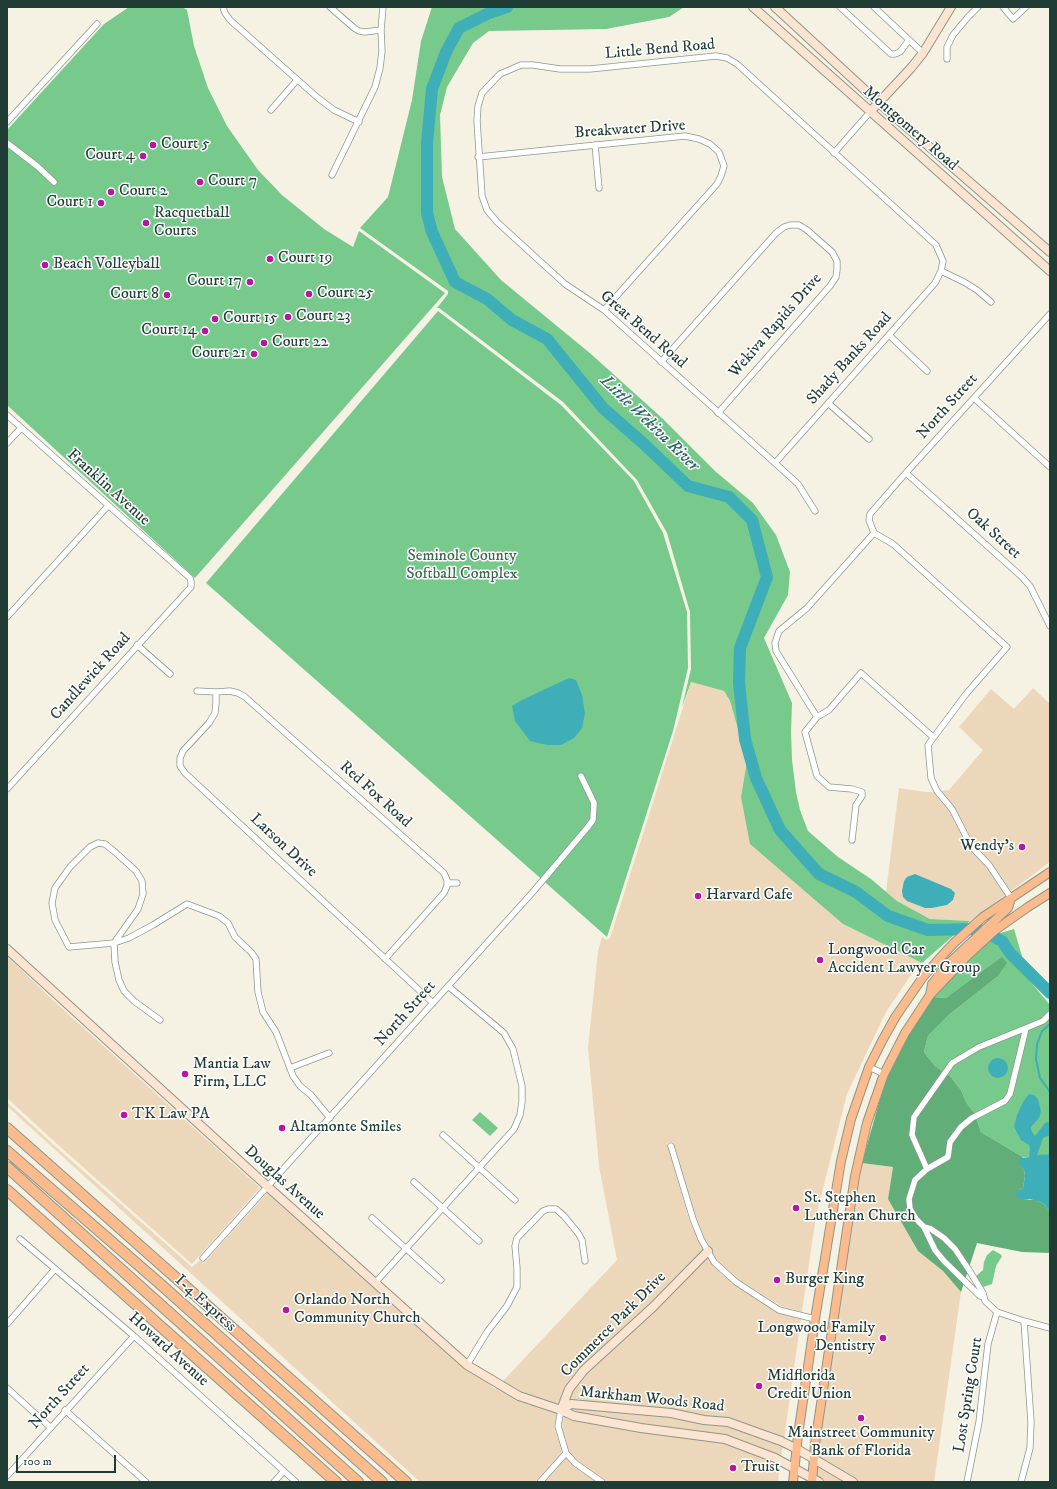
<!DOCTYPE html>
<style>
body{margin:0}
#map{position:relative;width:1057px;height:1489px;overflow:hidden;background:#f5f2e3;font-family:"IM FELL DW Pica",serif}
canvas{display:block}
.frame{position:absolute;inset:0;border:8px solid #1f3d34;pointer-events:none}
.scale{position:absolute;left:16px;top:1455px;width:100px;height:18px;box-sizing:border-box;border:2px solid #1f3d34;border-top:0;padding-left:5px;font-size:12px;line-height:14px;white-space:nowrap;color:#1f3d34;-webkit-text-stroke:3px #fff;paint-order:stroke}
</style>
<div id="map">
<canvas width="1057" height="1489"></canvas>
<div class="frame"></div>
<div class="scale">100 m</div>
</div>
<script>
const c = document.querySelector('canvas').getContext('2d');
c.lineJoin = 'round';
function paint(path, color) { c.fillStyle = color; c.fill(path, 'evenodd'); }
const poly = rows => new Path2D(rows.map(r => 'M' + r).join(''));
function stroke(path, color, width, dash) { c.strokeStyle = color; c.lineWidth = width; c.lineCap = dash ? 'butt' : 'round'; c.setLineDash(dash || []); c.stroke(path); }
function label(font, color, halo, rows, align = 'center') {
  c.font = font + ' "IM FELL DW Pica",serif'; c.lineWidth = 3; c.setLineDash([]); c.textBaseline = 'middle'; c.strokeStyle = halo; c.fillStyle = color; for (const [text, x, y, turn = 0] of rows) {
    c.save(); c.translate(x, y); c.rotate((+turn || 0) * Math.PI / 180); c.textAlign = isNaN(turn) ? turn : align; if (halo) c.strokeText(text, 0, 0); c.fillText(text, 0, 0); c.restore();
  }
}
paint(poly([
 [691,682,724,691,730,702,747,761,741,797,843,924,922,963,915,969,886,1012,847,1094,816,1216,802,1312,781,1306,738,1279,717,1260,704,1237,696,1218,673,1142,667,1143,689,1220,703,1250,651,1304,581,1368,566,1387,559,1405,520,1393,502,1382,617,1260,599,1166,588,1048,598,951,602,937,606,940,610,938],
 [1033,688,1050,704,1050,862,1011,891,992,863,974,844,955,808,941,791,949,790,983,750,959,727,991,689,1014,709],
 [899,788,926,792,933,792,949,811,968,847,986,867,1005,895,970,921,930,919,897,901,886,892],
 [915,874,951,889,954,891,953,900,947,905,932,908],
 [7,956,55,1002,260,1188,192,1264,57,1144,7,1098],
 [7,1102,55,1146,192,1267,200,1260,204,1263,268,1192,462,1366,484,1380,495,1389,497,1387,518,1400,557,1412,554,1427,562,1452,535,1482,420,1482,7,1106],
 [862,1163,893,1167,888,1199,918,1251,943,1271,961,1292,934,1482,859,1482,818,1457],
 [707,1257,712,1264,721,1274,735,1284,761,1302,779,1313,801,1319,784,1439,740,1422,728,1419,705,1416,671,1409,568,1402,572,1392,587,1373,656,1310],
 [572,1408,671,1417,728,1426,783,1446,781,1457,726,1436,641,1424,574,1412,569,1410],
 [564,1415,725,1443,780,1465,778,1482,608,1482,577,1460,569,1451,562,1427],
 [566,1458,573,1465,596,1482,545,1482],
 [817,1465,847,1482,826,1482,816,1477]
]), '#edd7ba');
paint(poly([
 [129,7,182,7,187,10,194,46,208,88,227,126,258,170,282,195,324,229,353,247,359,231,445,293,195,578,7,405,7,130,104,24],
 [432,7,684,7,669,17,606,29,489,31,473,43,447,87,440,115,442,177,455,229,501,280,591,354,662,418,715,471,753,503,776,535,790,572,788,595,764,638,792,703,791,732,792,760,796,792,800,810,808,831,838,857,871,879,897,901,930,919,970,921,922,963,843,924,750,844,741,797,747,761,730,701,724,691,691,682,682,707,691,669,690,612,667,533,637,480,563,402,439,308,437,308,448,294,448,291,360,228,388,197,412,100,421,41],
 [438,311,561,405,634,481,663,533,687,612,688,668,673,731,607,937,206,583],
 [1014,929,1029,980,1050,1005,1050,1154,1027,1157,1023,1157,981,1132,975,1114,966,1102,961,1090,950,1076,935,1066,924,1052,928,1036,950,1014,997,977,972,980,946,998,934,997,969,960,997,934],
 [480,1112,498,1128,490,1136,472,1120],
 [993,1250,1000,1254,1002,1256,1001,1258,996,1266,992,1284,983,1287,976,1276,983,1270,984,1262,987,1255]
]), '#77ca8c');
paint(poly([
 [1002,957,1007,963,997,977,950,1014,928,1036,924,1052,935,1066,950,1076,961,1090,966,1102,975,1114,981,1132,1023,1157,1019,1162,1024,1170,1025,1176,1023,1188,1019,1190,1019,1199,1035,1200,1040,1202,1044,1204,1050,1211,1050,1253,1022,1252,977,1243,961,1292,943,1271,918,1251,888,1199,893,1167,862,1163,882,1092,888,1076,908,1035,920,1017,934,997,946,998]
]), '#61ae78');
paint(poly([
 [569,678,576,680,582,695,585,713,582,728,574,738,561,745,547,745,530,741,515,721,512,706,522,700],
 [915,874,951,889,955,893,953,900,947,905,932,908,925,908,907,901,903,897,902,891,904,881,907,877],
 '988 1068a10 10 0 1 1 20 0a10 10 0 1 1-20 0Z',
 [1029,1094,1034,1095,1038,1099,1041,1111,1039,1118,1031,1127,1031,1130,1035,1136,1045,1123,1048,1122,1050,1124,1050,1135,1043,1138,1037,1155,1050,1154,1050,1211,1044,1204,1040,1202,1030,1199,1022,1200,1019,1199,1016,1195,1017,1191,1023,1188,1025,1176,1024,1170,1019,1164,1019,1161,1021,1158,1029,1157,1030,1149,1029,1145,1021,1140,1014,1127,1017,1115,1023,1102]
]), '#3eaeb9');
stroke(poly([
 [1050,1024,1042,1031,1037,1044,1036,1059,1040,1078,1050,1092]
]), '#3eaeb9', 2);
stroke(poly([
 [507,7,489,13,459,28,446,52,432,89,427,143,427,213,432,232,455,282,487,299,512,320,547,339,603,408,644,444,688,486,729,497,752,520,767,577,740,648,739,683,745,739,756,778,780,830,819,874,856,892,888,916,928,930,978,929,1002,941,1010,953,1050,993]
]), '#3eaeb9', 12);
const street = poly([
 [223,7,225,13,230,20,318,98,334,110,359,122],
 [330,7,354,28,359,31,365,32,381,30],
 [840,7,891,54,895,54,900,52,909,40],
 [874,7,923,53],
 [1003,7,1013,19,1026,7],
 [947,59,947,47,953,35,968,17,978,7],
 [271,110,297,80],
 [7,122,97,24],
 [7,143,37,166,54,182],
 [595,145,599,188],
 [834,153,870,112],
 [478,157,685,136,699,139,710,144,719,152,724,166,721,176,717,184,604,310],
 [332,175,375,87,380,68,382,51,381,30,383,7],
 [941,271,964,282,977,290,991,302],
 [889,335,927,371],
 [661,362,776,233,784,227,790,225,799,225,807,230,832,252,837,261,837,270,836,277,830,286,718,413],
 [974,398,1050,467],
 [828,403,869,439],
 [7,415,190,578,191,581,191,587,7,789],
 [7,443,21,428],
 [775,463,935,283,941,271,943,261,936,245,737,64,727,58,716,56,590,69,560,69,533,65,521,65,500,74,482,93,478,106,477,121,482,196,487,210,497,222,565,284,604,310,775,463,798,484,815,511],
 [906,473,1022,577,1030,586,1050,626],
 [874,533,893,544,1007,647,966,694,928,745,931,778,937,791,952,809,971,846,989,865,1011,898],
 [7,617,108,506],
 [137,645,170,674],
 [197,691,216,692,230,691,238,693,245,697,444,873,447,880,447,886,444,893,385,959],
 [216,692,216,703,215,713,209,723,183,751,180,758,180,766,185,773,433,1003],
 [817,717,776,651,775,643,779,631,807,608,874,533,869,520,870,514,904,475,1050,314],
 [852,840,856,805,862,796,862,792,852,789,829,787,817,776,805,732,817,717,829,710,861,673,933,737],
 [447,883,457,883],
 [160,1020,134,1001,124,991,119,980,115,962,114,943,138,909,143,894,142,881,136,871,115,852,105,844,98,843,90,847,70,867,55,888,52,903,55,920,69,947,114,943,129,938,153,925,187,904,219,916,228,923,235,937,251,952,256,959,258,992,263,1012,276,1032,293,1076,300,1086,311,1095,330,1118],
 [869,1067,884,1074],
 [290,1068,329,1053],
 [443,1135,515,1200],
 [671,1146,693,1219,701,1239,714,1262,736,1282,779,1310,815,1319],
 [927,1169,912,1135,914,1117,952,1063,979,1047,1026,1028,1043,1021,1050,1014],
 [414,1182,479,1241],
 [372,1218,441,1280],
 [924,1227,931,1229,944,1238,955,1249,969,1270,983,1293,985,1301,997,1312,1024,1321,1050,1328],
 [20,1239,134,1336,296,1482],
 [203,1258,532,893,587,828,593,820,594,803,581,776],
 [375,1283,514,1129,520,1115,522,1102,522,1086,513,1049,504,1033,448,986],
 [983,1297,980,1296,944,1261,935,1250,924,1227,916,1219,910,1209,909,1199,915,1180,927,1169,948,1157,950,1142,961,1127,972,1118,1005,1101,1010,1094,1026,1028],
 [7,1324,55,1269],
 [467,1365,487,1332,507,1306,517,1287,517,1268,515,1246,517,1238,543,1211,548,1209,556,1209,564,1216,578,1233,582,1240,585,1261],
 [7,1388,50,1427],
 [65,1410,146,1482],
 [561,1410,558,1426,566,1453,575,1463,602,1482],
 [7,1476,134,1336],
 [274,1482,284,1471],
 [540,1482,566,1453],
 [967,1482,979,1422,988,1344,997,1312],
 [1021,1482,1030,1448,1031,1422,1024,1321]
]);
const secondary = poly([
 [753,7,1050,271],
 [775,7,879,103,1050,252],
 [870,112,911,68,923,53,951,7],
 [7,949,268,1187,467,1365,519,1396,561,1410,574,1416,641,1428,725,1439,775,1458,819,1482],
 [561,1410,571,1404,671,1413,704,1420,728,1422,781,1441,797,1449,853,1482],
 [561,1410,569,1389,584,1370,653,1307,708,1251]
]);
const primary = poly([
 [930,995,932,984,947,965,1008,908,1011,898],
 [793,1482,798,1435,815,1319,841,1161,851,1119,869,1067,882,1041,896,1016,923,977,939,959,954,943,983,917,1050,872],
 [812,1482,815,1444,855,1176,867,1123,884,1074,905,1033,930,995,966,957,994,931,1028,907,1050,893]
]);
const highway = poly([
 [7,1128,406,1482],
 [7,1151,158,1282,382,1482],
 [7,1167,358,1482],
 [7,1190,336,1482]
]);
stroke(street, '#8a988c', 7);
stroke(secondary, '#8a988c', 10);
stroke(primary, '#8a988c', 10);
stroke(highway, '#8a988c', 12);
stroke(street, '#fff', 5.5);
stroke(secondary, '#fde4d1', 8);
stroke(primary, '#fbbb8d', 8);
stroke(highway, '#fbbb8d', 10);
for (const [x, y, r, color] of [
 [153,145,4,"#b5179e"],
 [143,156,4,"#b5179e"],
 [200,182,4,"#b5179e"],
 [111,192,4,"#b5179e"],
 [101,203,4,"#b5179e"],
 [146,223,4,"#b5179e"],
 [270,259,4,"#b5179e"],
 [45,265,4,"#b5179e"],
 [250,282,4,"#b5179e"],
 [309,294,4,"#b5179e"],
 [167,295,4,"#b5179e"],
 [288,317,4,"#b5179e"],
 [215,319,4,"#b5179e"],
 [205,331,4,"#b5179e"],
 [264,343,4,"#b5179e"],
 [254,354,4,"#b5179e"],
 [1022,847,4,"#b5179e"],
 [698,896,4,"#b5179e"],
 [820,960,4,"#b5179e"],
 [185,1074,4,"#b5179e"],
 [124,1115,4,"#b5179e"],
 [282,1128,4,"#b5179e"],
 [796,1208,4,"#b5179e"],
 [777,1280,4,"#b5179e"],
 [286,1310,4,"#b5179e"],
 [883,1338,4,"#b5179e"],
 [759,1386,4,"#b5179e"],
 [861,1418,4,"#b5179e"],
 [733,1468,4,"#b5179e"]
]) { const dot = new Path2D(); dot.arc(x, y, r, 0, 2 * Math.PI); c.fillStyle = color; c.fill(dot); stroke(dot, '#fff', 1.5); }
label('16px', '#1f3d34', '#fff', [
 ["Little Bend Road",660,50,-5],
 ["Montgomery Road",910,129,41],
 ["Breakwater Drive",630,130,-4],
 ["Wekiva Rapids Drive",776,326,-49],
 ["Great Bend Road",643,330,41],
 ["Shady Banks Road",850,359,-48],
 ["North Street",948,407,-48],
 ["Franklin Avenue",108,488,42],
 ["Oak Street",993,534,42],
 ["Candlewick Road",91,677,-48],
 ["Red Fox Road",375,795,42],
 ["Larson Drive",283,846,43],
 ["North Street",406,1014,-48],
 ["Douglas Avenue",284,1183,42],
 ["I-4 Express",205,1304,42],
 ["Commerce Park Drive",614,1325,-45],
 ["Howard Avenue",168,1350,42],
 ["Lost Spring Court",969,1395,-81],
 ["North Street",60,1397,-48],
 ["Markham Woods Road",652,1400,6]
]);
label('16px', '#1f3d34', '#fff', [
 ["Court 5",161,145],
 ["Court 4",135,156,"right"],
 ["Court 7",208,182],
 ["Court 2",119,192],
 ["Court 1",93,203,"right"],
 ["Racquetball",154,214],
 ["Courts",154,232],
 ["Court 19",278,259],
 ["Beach Volleyball",53,265],
 ["Court 17",242,282,"right"],
 ["Court 25",317,294],
 ["Court 8",159,295,"right"],
 ["Court 23",296,317],
 ["Court 15",223,319],
 ["Court 14",197,331,"right"],
 ["Court 22",272,343],
 ["Court 21",246,354,"right"],
 ["Wendy's",1014,847,"right"],
 ["Harvard Cafe",706,896],
 ["Longwood Car",828,951],
 ["Accident Lawyer Group",828,969],
 ["Mantia Law",193,1065],
 ["Firm, LLC",193,1083],
 ["TK Law PA",132,1115],
 ["Altamonte Smiles",290,1128],
 ["St. Stephen",804,1199],
 ["Lutheran Church",804,1217],
 ["Burger King",785,1280],
 ["Orlando North",294,1301],
 ["Community Church",294,1319],
 ["Longwood Family",875,1329,"right"],
 ["Dentistry",875,1347,"right"],
 ["Midflorida",767,1377],
 ["Credit Union",767,1395],
 ["Mainstreet Community",861,1434,"center"],
 ["Bank of Florida",861,1452,"center"],
 ["Truist",741,1468]
], 'left');
label('16px', '#39674e', '#fff', [
 ["Seminole County",462,557],
 ["Softball Complex",462,575]
]);
label('italic 17px', '#2a6563', '#fff', [
 ["Little Wekiva River",649,424,44]
]);
</script>
